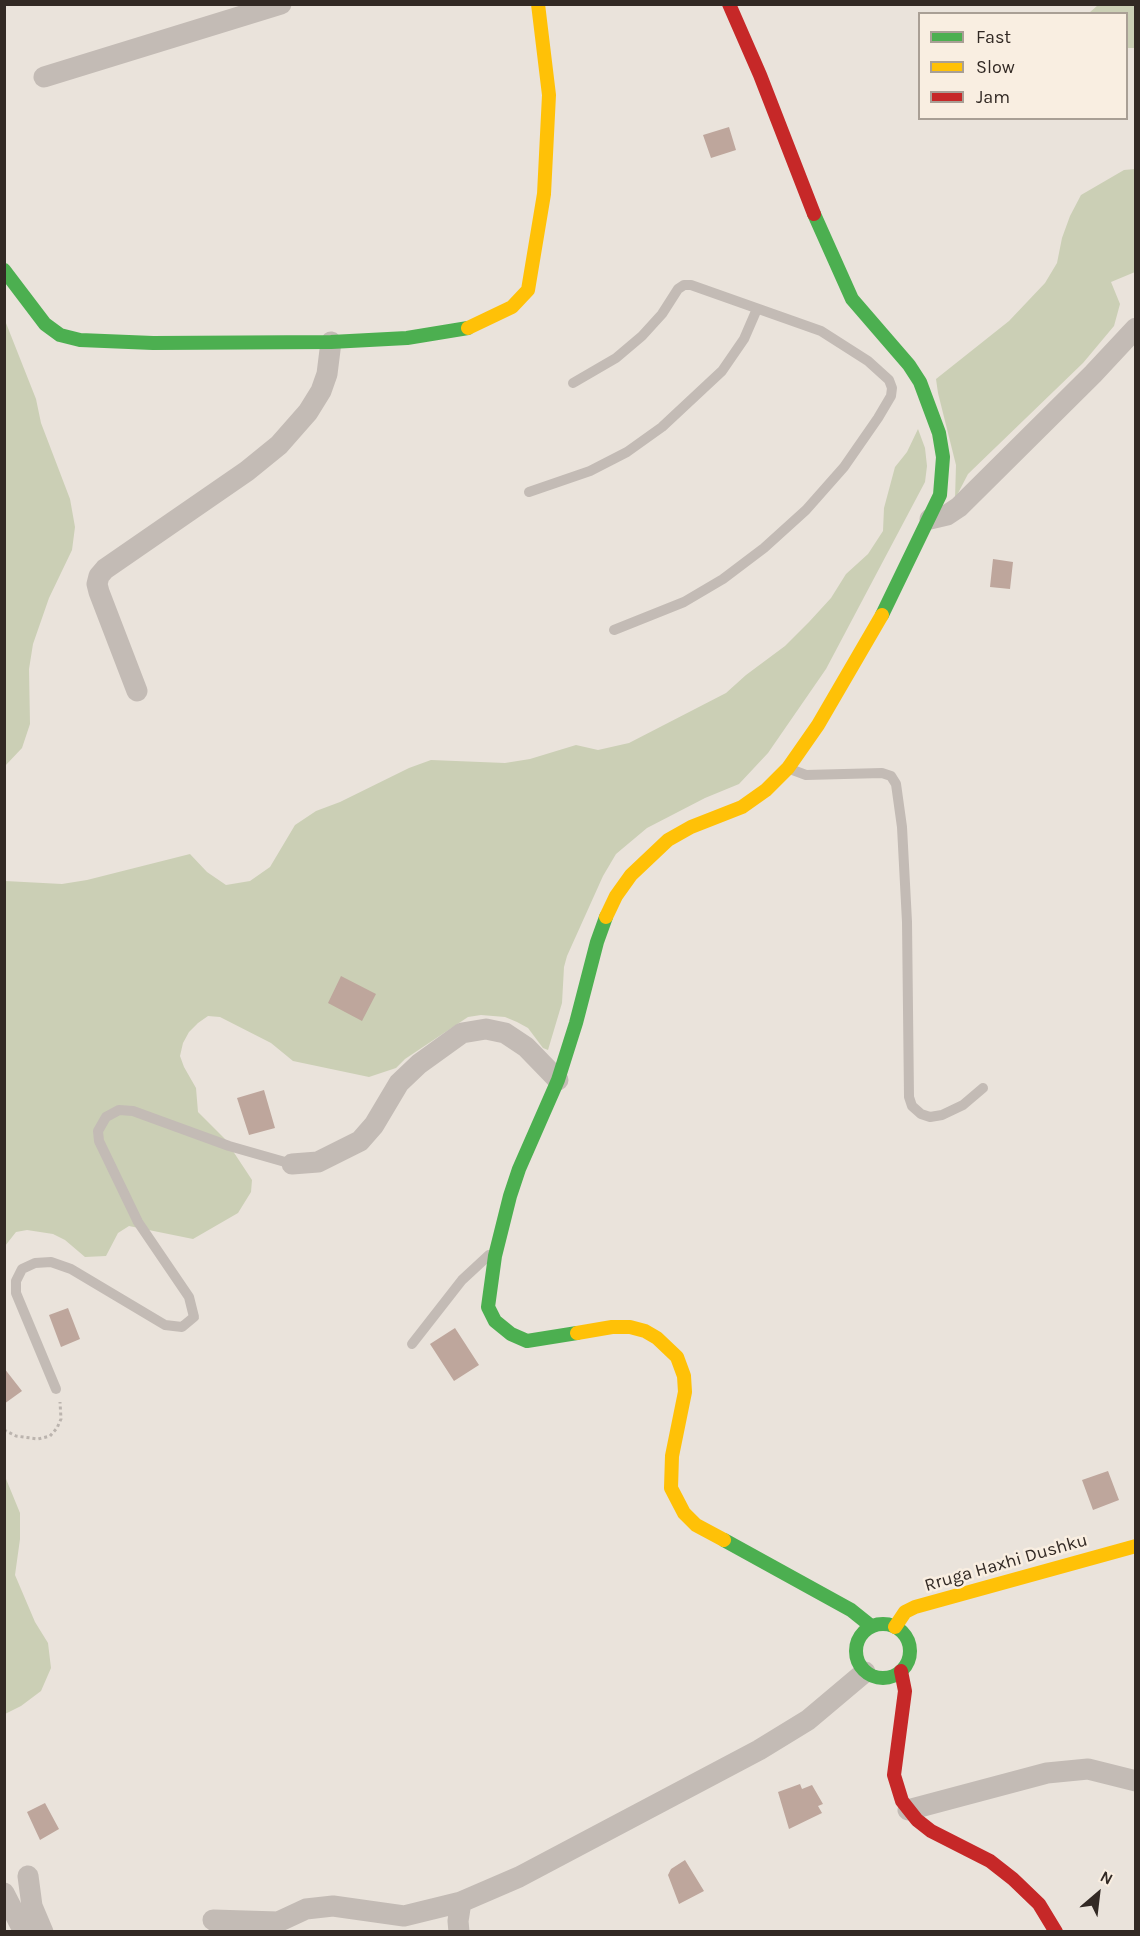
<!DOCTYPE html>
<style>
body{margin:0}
#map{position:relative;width:1140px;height:1936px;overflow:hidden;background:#eae3db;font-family:Karla,sans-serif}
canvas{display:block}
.frame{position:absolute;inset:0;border:6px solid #322924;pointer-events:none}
.legend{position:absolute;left:918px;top:12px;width:210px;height:108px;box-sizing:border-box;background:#f9eee1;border:2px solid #a99f95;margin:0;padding:8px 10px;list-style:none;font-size:18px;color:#322924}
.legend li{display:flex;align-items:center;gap:12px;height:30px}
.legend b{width:30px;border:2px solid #a99f95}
.north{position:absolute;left:1068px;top:1864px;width:60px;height:60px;-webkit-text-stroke:4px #f9eee1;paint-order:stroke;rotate:28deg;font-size:16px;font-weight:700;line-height:24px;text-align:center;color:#322924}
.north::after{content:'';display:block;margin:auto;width:21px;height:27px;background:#322924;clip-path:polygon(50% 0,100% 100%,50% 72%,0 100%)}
</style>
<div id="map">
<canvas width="1140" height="1936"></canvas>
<div class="frame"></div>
<ul class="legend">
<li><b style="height:8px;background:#4caf50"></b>Fast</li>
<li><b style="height:8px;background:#ffc107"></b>Slow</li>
<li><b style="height:8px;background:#c62828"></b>Jam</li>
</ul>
<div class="north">N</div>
</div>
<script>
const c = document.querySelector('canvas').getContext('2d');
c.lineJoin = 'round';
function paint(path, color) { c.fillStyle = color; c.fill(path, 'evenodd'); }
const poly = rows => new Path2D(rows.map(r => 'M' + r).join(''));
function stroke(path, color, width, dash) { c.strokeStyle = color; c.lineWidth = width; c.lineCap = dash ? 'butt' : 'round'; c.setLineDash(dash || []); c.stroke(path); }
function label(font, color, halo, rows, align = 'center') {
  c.font = font + ' Karla,sans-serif'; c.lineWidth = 5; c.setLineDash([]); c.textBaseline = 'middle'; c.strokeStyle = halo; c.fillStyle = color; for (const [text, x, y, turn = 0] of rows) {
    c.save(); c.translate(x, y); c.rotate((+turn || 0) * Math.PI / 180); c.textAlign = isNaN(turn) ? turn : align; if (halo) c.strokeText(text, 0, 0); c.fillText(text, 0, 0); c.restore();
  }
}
paint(poly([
 [1098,5,1135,5,1135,48,1127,48,1126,14,1089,13],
 [1135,169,1135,272,1111,282,1120,304,1114,326,1083,363,968,474,955,499,956,465,938,393,936,379,1009,321,1045,283,1057,263,1062,238,1070,216,1081,195,1124,170],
 [4,318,36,399,41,423,70,499,75,527,72,550,49,598,33,644,29,669,30,724,22,748,5,766],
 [918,429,925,448,927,466,925,482,826,669,768,753,739,784,705,798,647,828,616,854,603,876,567,956,564,967,562,1003,548,1050,543,1048,528,1028,517,1022,505,1017,481,1015,468,1017,405,1059,396,1068,369,1077,293,1061,271,1043,220,1017,208,1016,198,1023,189,1032,183,1043,180,1056,184,1067,196,1088,198,1112,225,1139,252,1180,251,1192,238,1213,193,1239,129,1226,118,1233,106,1256,85,1257,65,1240,53,1234,27,1230,16,1232,5,1246,5,881,62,884,87,880,190,854,207,872,226,885,250,881,270,867,295,825,316,811,340,802,409,768,431,760,505,763,530,759,576,745,598,750,629,743,726,693,746,675,785,646,809,622,831,598,846,574,868,554,883,531,884,508,895,467,907,452],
 [4,1474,20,1513,20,1539,15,1575,35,1622,48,1643,51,1668,41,1691,21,1706,5,1714]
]), '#cbcfb5');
paint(poly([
 [729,127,736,150,711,158,703,135],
 [993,559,1013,562,1010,589,990,587],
 [341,976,376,994,362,1021,328,1003],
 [264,1090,275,1128,249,1135,237,1098],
 [68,1308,80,1339,61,1347,49,1315],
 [455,1328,479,1365,454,1381,430,1344],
 [4,1368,22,1391,4,1404],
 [1108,1471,1119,1500,1093,1510,1082,1480],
 [800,1784,802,1789,812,1785,823,1804,818,1806,822,1813,789,1829,778,1792],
 [45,1803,59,1829,40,1840,27,1812],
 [685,1860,704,1891,679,1904,668,1875,671,1869]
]), '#bea69c');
stroke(poly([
 [4,1430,16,1436,38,1439,50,1436,57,1428,61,1419,60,1402]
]), '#bbb4ae', 3, [3, 3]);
stroke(poly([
 [573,383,616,358,642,336,662,314,678,289,684,285,691,285,821,331,868,361,889,380,892,388,891,396,878,418,844,467,806,510,764,548,723,579,684,602,614,630],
 [529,492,590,471,627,452,662,427,722,371,744,339,757,309],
 [790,769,806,775,882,773,891,776,896,784,902,827,907,922,909,1097,912,1106,921,1114,930,1117,942,1115,963,1105,983,1088],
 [412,1344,462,1280,489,1255],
 [56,1389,16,1293,16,1281,22,1269,35,1263,51,1262,71,1269,165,1325,182,1327,194,1317,189,1297,138,1222,99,1141,98,1131,106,1117,119,1110,133,1111,229,1146,292,1164]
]), '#c3bbb5', 10);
stroke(poly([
 [44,77,281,4],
 [930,519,947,515,959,507,1093,374,1136,328],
 [137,691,99,592,97,584,99,576,105,569,247,471,279,445,308,412,321,391,327,374,331,342],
 [292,1164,318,1162,360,1141,374,1125,399,1083,419,1064,462,1033,486,1029,505,1033,526,1047,558,1080],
 [908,1810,1047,1773,1088,1769,1136,1781],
 [28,1876,32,1906,43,1932],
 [4,1893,24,1932],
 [213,1920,278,1922,306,1909,333,1906,404,1916,461,1902,519,1877,759,1750,808,1720,865,1672],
 [459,1932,458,1921,461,1902]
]), '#c3bbb5', 21);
stroke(poly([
 [814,214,852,299,909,365,920,382,939,433,943,457,940,495,882,615],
 [4,270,45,324,60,335,80,340,153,343,331,342,407,338,468,328],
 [577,1333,527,1341,511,1334,495,1321,488,1307,495,1256,510,1196,519,1169,558,1080,576,1023,597,942,606,917],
 [724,1540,851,1610,871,1626],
 '856 1651a27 27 0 1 1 54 0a27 27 0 1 1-54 0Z'
]), '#4caf50', 14);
stroke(poly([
 [468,328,512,307,528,290,544,194,549,95,538,4],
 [606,917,616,896,631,875,668,840,691,827,742,807,766,790,788,768,818,725,882,615],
 [577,1333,612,1327,630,1327,645,1331,657,1338,677,1357,684,1376,685,1392,672,1456,671,1488,684,1513,696,1525,724,1540],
 [895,1627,905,1612,915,1607,1136,1546]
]), '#ffc107', 14);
stroke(poly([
 [729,4,760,75,814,214],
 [901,1671,905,1691,894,1775,902,1801,917,1820,931,1831,990,1861,1013,1879,1039,1904,1056,1932]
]), '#c62828', 14);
label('18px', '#322924', '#f9eee1', [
 ["Rruga Haxhi Dushku",1006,1563,-16]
]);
</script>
